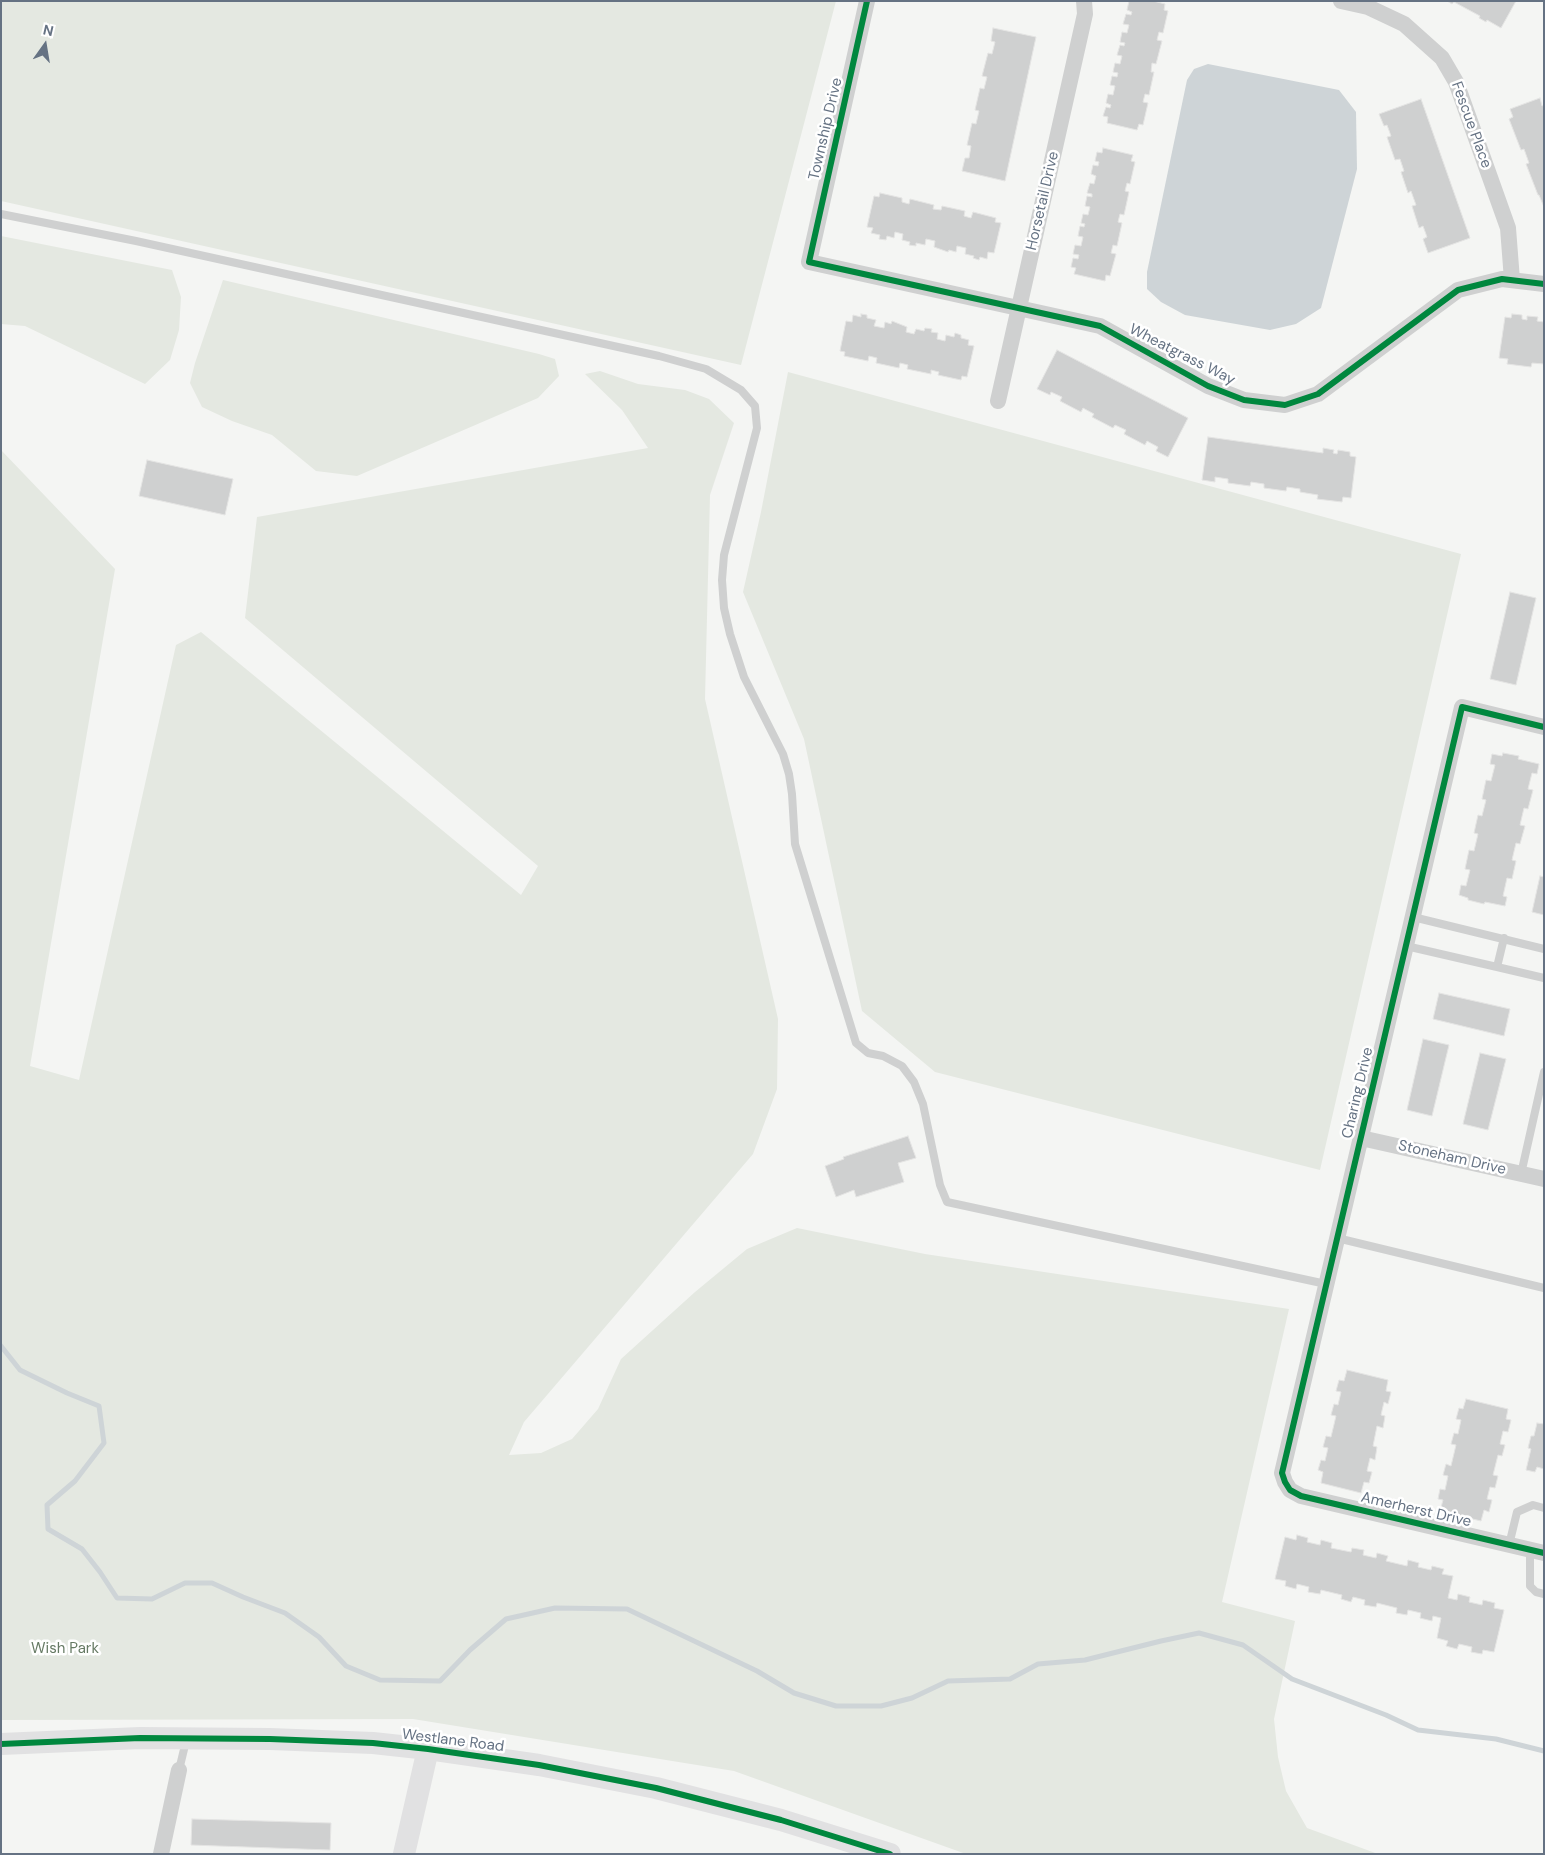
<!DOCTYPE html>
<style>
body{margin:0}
#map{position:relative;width:1545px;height:1855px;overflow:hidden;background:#f4f5f3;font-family:"DM Sans",sans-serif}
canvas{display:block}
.frame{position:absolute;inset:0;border:2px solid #657283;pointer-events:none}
.north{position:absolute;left:20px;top:20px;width:50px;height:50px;-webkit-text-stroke:4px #fff;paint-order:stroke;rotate:13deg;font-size:14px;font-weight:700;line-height:20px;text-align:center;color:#657283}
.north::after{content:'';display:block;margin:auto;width:18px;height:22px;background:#657283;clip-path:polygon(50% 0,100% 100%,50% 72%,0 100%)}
</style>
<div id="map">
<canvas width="1545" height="1855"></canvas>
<div class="frame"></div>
<div class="north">N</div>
</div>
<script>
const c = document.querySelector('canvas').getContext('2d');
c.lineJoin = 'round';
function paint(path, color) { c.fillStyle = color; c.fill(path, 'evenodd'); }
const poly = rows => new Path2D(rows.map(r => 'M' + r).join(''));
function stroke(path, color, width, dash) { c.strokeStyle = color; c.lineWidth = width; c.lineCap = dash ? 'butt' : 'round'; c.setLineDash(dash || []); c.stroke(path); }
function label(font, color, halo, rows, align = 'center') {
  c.font = font + ' "DM Sans",sans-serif'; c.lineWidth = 5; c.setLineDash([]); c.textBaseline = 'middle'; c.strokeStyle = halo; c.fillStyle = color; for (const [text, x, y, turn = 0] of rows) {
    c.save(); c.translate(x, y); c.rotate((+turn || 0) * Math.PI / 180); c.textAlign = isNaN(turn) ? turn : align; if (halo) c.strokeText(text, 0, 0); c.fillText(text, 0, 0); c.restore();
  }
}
paint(poly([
 [1,1,836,1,741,365,1,201],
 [1,236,172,270,181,297,179,330,170,360,145,384,25,326,1,324],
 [223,280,539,354,555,359,559,376,538,398,357,476,316,471,272,435,232,421,202,407,190,383,195,363],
 [600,371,638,384,685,390,709,399,734,423,710,495,705,699,778,1019,777,1089,753,1154,524,1422,509,1455,541,1453,572,1439,598,1409,621,1359,695,1292,747,1249,797,1228,925,1254,1289,1309,1222,1602,1295,1621,1274,1719,1278,1757,1286,1791,1307,1828,1378,1854,966,1854,734,1771,413,1719,1,1720,1,450,115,569,30,1066,79,1080,176,645,201,632,521,895,538,866,245,618,257,517,648,448,622,410,585,374],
 [788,372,1461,554,1320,1170,935,1072,862,1011,804,739,743,592,761,512]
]), '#e4e8e1');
paint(poly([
 [1208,64,1339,90,1356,112,1357,169,1321,308,1296,324,1270,330,1185,315,1161,302,1147,289,1147,272,1187,80,1194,69]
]), '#ced4d7');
stroke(poly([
 [1,1346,20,1370,67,1393,99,1406,104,1443,75,1481,47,1505,48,1529,82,1549,100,1572,117,1598,152,1599,185,1583,212,1583,243,1597,285,1613,319,1637,346,1666,380,1680,440,1681,470,1650,506,1619,555,1608,627,1609,757,1671,794,1693,836,1706,881,1706,912,1698,948,1681,1010,1679,1038,1664,1085,1660,1161,1641,1199,1633,1243,1645,1292,1679,1386,1715,1418,1730,1496,1739,1544,1751]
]), '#ced4d7', 5);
const building = poly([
 [1129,1,1153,1,1165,4,1164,10,1168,11,1163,33,1159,32,1157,40,1162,41,1156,64,1152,63,1151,72,1154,72,1149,95,1145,94,1143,102,1148,103,1143,125,1139,124,1137,130,1107,123,1108,117,1103,116,1106,107,1110,108,1111,105,1106,103,1108,94,1113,95,1115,86,1110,85,1112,76,1117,77,1118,73,1113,72,1115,63,1120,64,1122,56,1117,55,1120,45,1124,46,1125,43,1120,42,1122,32,1127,33,1129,25,1123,24,1126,14,1131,15,1132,12,1127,10,1129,1],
 [1447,1,1516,1,1501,28,1487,20,1486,22,1479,18,1480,16,1454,2,1452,4,1447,1],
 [993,28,1036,37,1005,181,962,171,965,158,969,158,971,146,967,145,972,123,976,124,979,111,975,110,980,88,984,89,987,77,982,76,988,53,992,54,995,42,991,41,993,28],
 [1540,98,1542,106,1544,105,1544,207,1539,195,1538,195,1526,164,1529,163,1524,149,1521,150,1509,119,1513,117,1510,109,1540,98],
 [1421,99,1470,238,1428,253,1423,239,1427,237,1423,226,1419,228,1412,206,1416,205,1411,191,1408,193,1401,172,1404,171,1400,159,1395,160,1387,137,1391,136,1387,125,1384,126,1379,114,1421,99],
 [1103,148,1133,155,1131,161,1135,162,1130,184,1127,183,1125,191,1129,192,1124,215,1120,214,1118,222,1122,223,1117,246,1113,245,1111,253,1116,254,1110,276,1106,275,1105,281,1074,274,1076,268,1071,267,1073,258,1078,259,1079,255,1073,254,1075,245,1081,246,1083,237,1078,236,1080,226,1084,227,1085,224,1081,223,1083,214,1088,215,1090,207,1085,206,1087,196,1092,197,1092,194,1087,193,1090,183,1094,184,1096,176,1091,174,1093,165,1098,166,1099,162,1095,161,1097,152,1102,153,1103,148],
 [880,193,902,198,902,202,909,204,910,199,934,205,933,209,941,210,942,206,965,211,964,216,971,218,973,212,996,218,995,222,1001,223,994,253,988,252,987,259,980,257,979,260,973,258,974,256,965,254,966,248,957,246,956,252,949,250,948,252,934,247,935,241,926,239,925,245,916,243,916,246,909,245,910,242,902,240,903,234,895,232,894,238,887,236,886,240,879,239,880,235,871,233,873,228,867,227,874,196,879,197,880,193],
 [861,314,867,315,867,318,876,320,874,326,884,328,885,322,891,324,892,321,907,327,906,332,914,334,916,329,924,331,925,328,932,329,931,332,938,333,937,339,945,341,946,335,954,337,955,333,961,335,961,338,969,340,968,345,974,346,967,377,962,376,961,380,938,375,939,372,931,370,931,374,907,369,908,365,900,363,899,368,876,363,877,358,869,356,868,361,844,356,845,352,840,351,846,321,852,322,853,315,861,317,861,314],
 [1512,314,1522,315,1522,319,1527,320,1527,316,1538,317,1537,321,1544,322,1544,364,1532,363,1531,367,1507,364,1508,359,1499,358,1505,317,1511,318,1512,314],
 [1057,350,1188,418,1168,457,1156,451,1158,447,1147,441,1145,445,1124,434,1126,430,1115,425,1113,428,1092,417,1094,414,1083,408,1081,412,1060,401,1062,397,1051,392,1050,395,1037,389,1057,350],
 [1208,437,1323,453,1323,448,1334,450,1333,453,1337,454,1338,450,1350,452,1350,456,1356,457,1351,498,1343,497,1342,502,1317,499,1318,495,1300,492,1300,489,1287,487,1286,491,1264,488,1264,484,1251,482,1250,486,1228,483,1228,479,1215,477,1215,482,1202,480,1208,437],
 [147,460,233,479,225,515,139,496,147,460],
 [1510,592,1536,598,1516,685,1490,679,1510,592],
 [1503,753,1519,756,1518,759,1539,764,1537,774,1532,773,1528,789,1533,790,1528,809,1524,808,1520,825,1525,826,1520,844,1516,843,1512,860,1516,861,1512,879,1507,878,1503,896,1507,897,1505,906,1485,902,1484,904,1468,900,1468,898,1459,895,1461,885,1466,886,1470,870,1465,869,1469,850,1474,851,1478,834,1474,833,1478,815,1482,816,1486,800,1482,799,1486,780,1491,781,1495,765,1490,764,1492,754,1502,756,1503,753],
 [1540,876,1544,877,1544,915,1532,912,1540,876],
 [1439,993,1510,1009,1504,1036,1433,1019,1439,993],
 [1423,1039,1449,1045,1432,1116,1407,1110,1423,1039],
 [1480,1053,1506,1059,1488,1130,1463,1124,1480,1053],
 [908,1136,916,1158,898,1163,904,1182,856,1197,854,1190,836,1197,825,1166,844,1159,843,1157,908,1136],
 [1347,1370,1388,1380,1386,1391,1391,1392,1388,1404,1384,1402,1381,1415,1385,1416,1383,1428,1377,1426,1373,1446,1377,1447,1375,1460,1370,1458,1367,1471,1372,1472,1369,1483,1364,1482,1361,1493,1321,1483,1323,1472,1318,1470,1321,1460,1325,1461,1328,1448,1323,1447,1326,1436,1331,1437,1336,1416,1331,1415,1334,1404,1338,1405,1341,1392,1336,1391,1339,1380,1344,1381,1347,1370],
 [1466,1399,1508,1409,1506,1419,1511,1420,1508,1432,1503,1431,1500,1444,1505,1445,1502,1456,1498,1455,1493,1475,1498,1476,1495,1488,1490,1487,1487,1499,1492,1500,1489,1512,1484,1510,1481,1521,1440,1511,1443,1500,1438,1499,1440,1489,1445,1490,1448,1476,1443,1475,1446,1464,1451,1466,1456,1445,1451,1444,1454,1433,1458,1434,1461,1420,1456,1419,1459,1408,1463,1409,1466,1399],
 [1537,1423,1544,1424,1544,1469,1537,1467,1535,1472,1526,1470,1531,1449,1528,1448,1531,1436,1534,1436,1537,1423],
 [1297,1535,1308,1538,1307,1542,1320,1545,1321,1540,1332,1543,1331,1548,1351,1552,1352,1548,1364,1550,1363,1555,1376,1558,1377,1553,1388,1556,1386,1561,1407,1566,1408,1560,1419,1563,1418,1567,1431,1570,1432,1566,1444,1569,1442,1574,1453,1576,1448,1598,1457,1600,1458,1594,1470,1597,1469,1602,1482,1605,1483,1600,1495,1603,1494,1608,1504,1610,1494,1652,1483,1650,1482,1654,1471,1652,1472,1647,1459,1644,1457,1649,1446,1646,1448,1641,1437,1638,1441,1618,1433,1616,1432,1621,1420,1618,1421,1613,1408,1610,1407,1615,1396,1613,1397,1608,1377,1603,1376,1607,1364,1605,1365,1600,1353,1597,1351,1602,1341,1599,1342,1595,1321,1590,1320,1594,1308,1592,1309,1587,1297,1584,1296,1589,1285,1586,1286,1581,1275,1579,1285,1537,1296,1540,1297,1535],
 [192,1819,331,1823,330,1850,191,1845,192,1819]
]);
paint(building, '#cfd0d0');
stroke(building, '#e4e4e3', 1);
stroke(poly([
 [1,214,136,241,659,356,706,369,741,390,755,406,757,428,724,555,722,580,724,608,730,634,744,677,783,754,789,774,792,794,795,844,856,1043,868,1053,883,1056,902,1066,914,1082,923,1104,940,1185,947,1202,1326,1284],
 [1413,917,1544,949],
 [1504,938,1497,967,1544,978],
 [1406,946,1497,967],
 [1521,1174,1544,1072],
 [1337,1238,1544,1288],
 [1509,1545,1517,1512,1533,1505,1544,1508],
 [1530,1550,1530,1586,1536,1592,1544,1594],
 [179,1770,186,1741]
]), '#cfd0d0', 8);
stroke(poly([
 [867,1,809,262,1100,326,1208,386,1244,400,1285,405,1318,394,1458,290,1502,279,1544,284],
 [1341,1,1368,7,1404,24,1442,58,1456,82,1508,228,1512,280],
 [998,401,1085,14,1084,1],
 [1544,727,1462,707,1282,1473,1285,1482,1290,1490,1301,1496,1544,1553],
 [1361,1138,1544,1179],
 [161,1854,179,1770]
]), '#cfd0d0', 16);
stroke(poly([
 [1,1744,140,1738,270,1739,373,1743,428,1749,539,1765,656,1788,781,1820,890,1854],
 [404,1854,428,1749]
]), '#e1e1e2', 22);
stroke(poly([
 [867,1,809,262,1100,326,1208,386,1244,400,1285,405,1318,394,1458,290,1502,279,1544,284],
 [1544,727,1462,707,1282,1473,1285,1482,1290,1490,1301,1496,1544,1553],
 [1,1744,140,1738,270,1739,373,1743,428,1749,539,1765,656,1788,781,1820,890,1854]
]), '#00873e', 6);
label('15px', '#657283', '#fff', [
 ["Fescue Place",1471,125,70],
 ["Township Drive",826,129,-77],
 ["Horsetail Drive",1043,201,-77],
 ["Wheatgrass Way",1182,355,27],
 ["Charing Drive",1358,1093,-77],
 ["Stoneham Drive",1452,1158,13],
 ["Amerherst Drive",1416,1510,13],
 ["Westlane Road",453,1741,7]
]);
label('15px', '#667a64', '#fff', [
 ["Wish Park",65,1649]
]);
</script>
